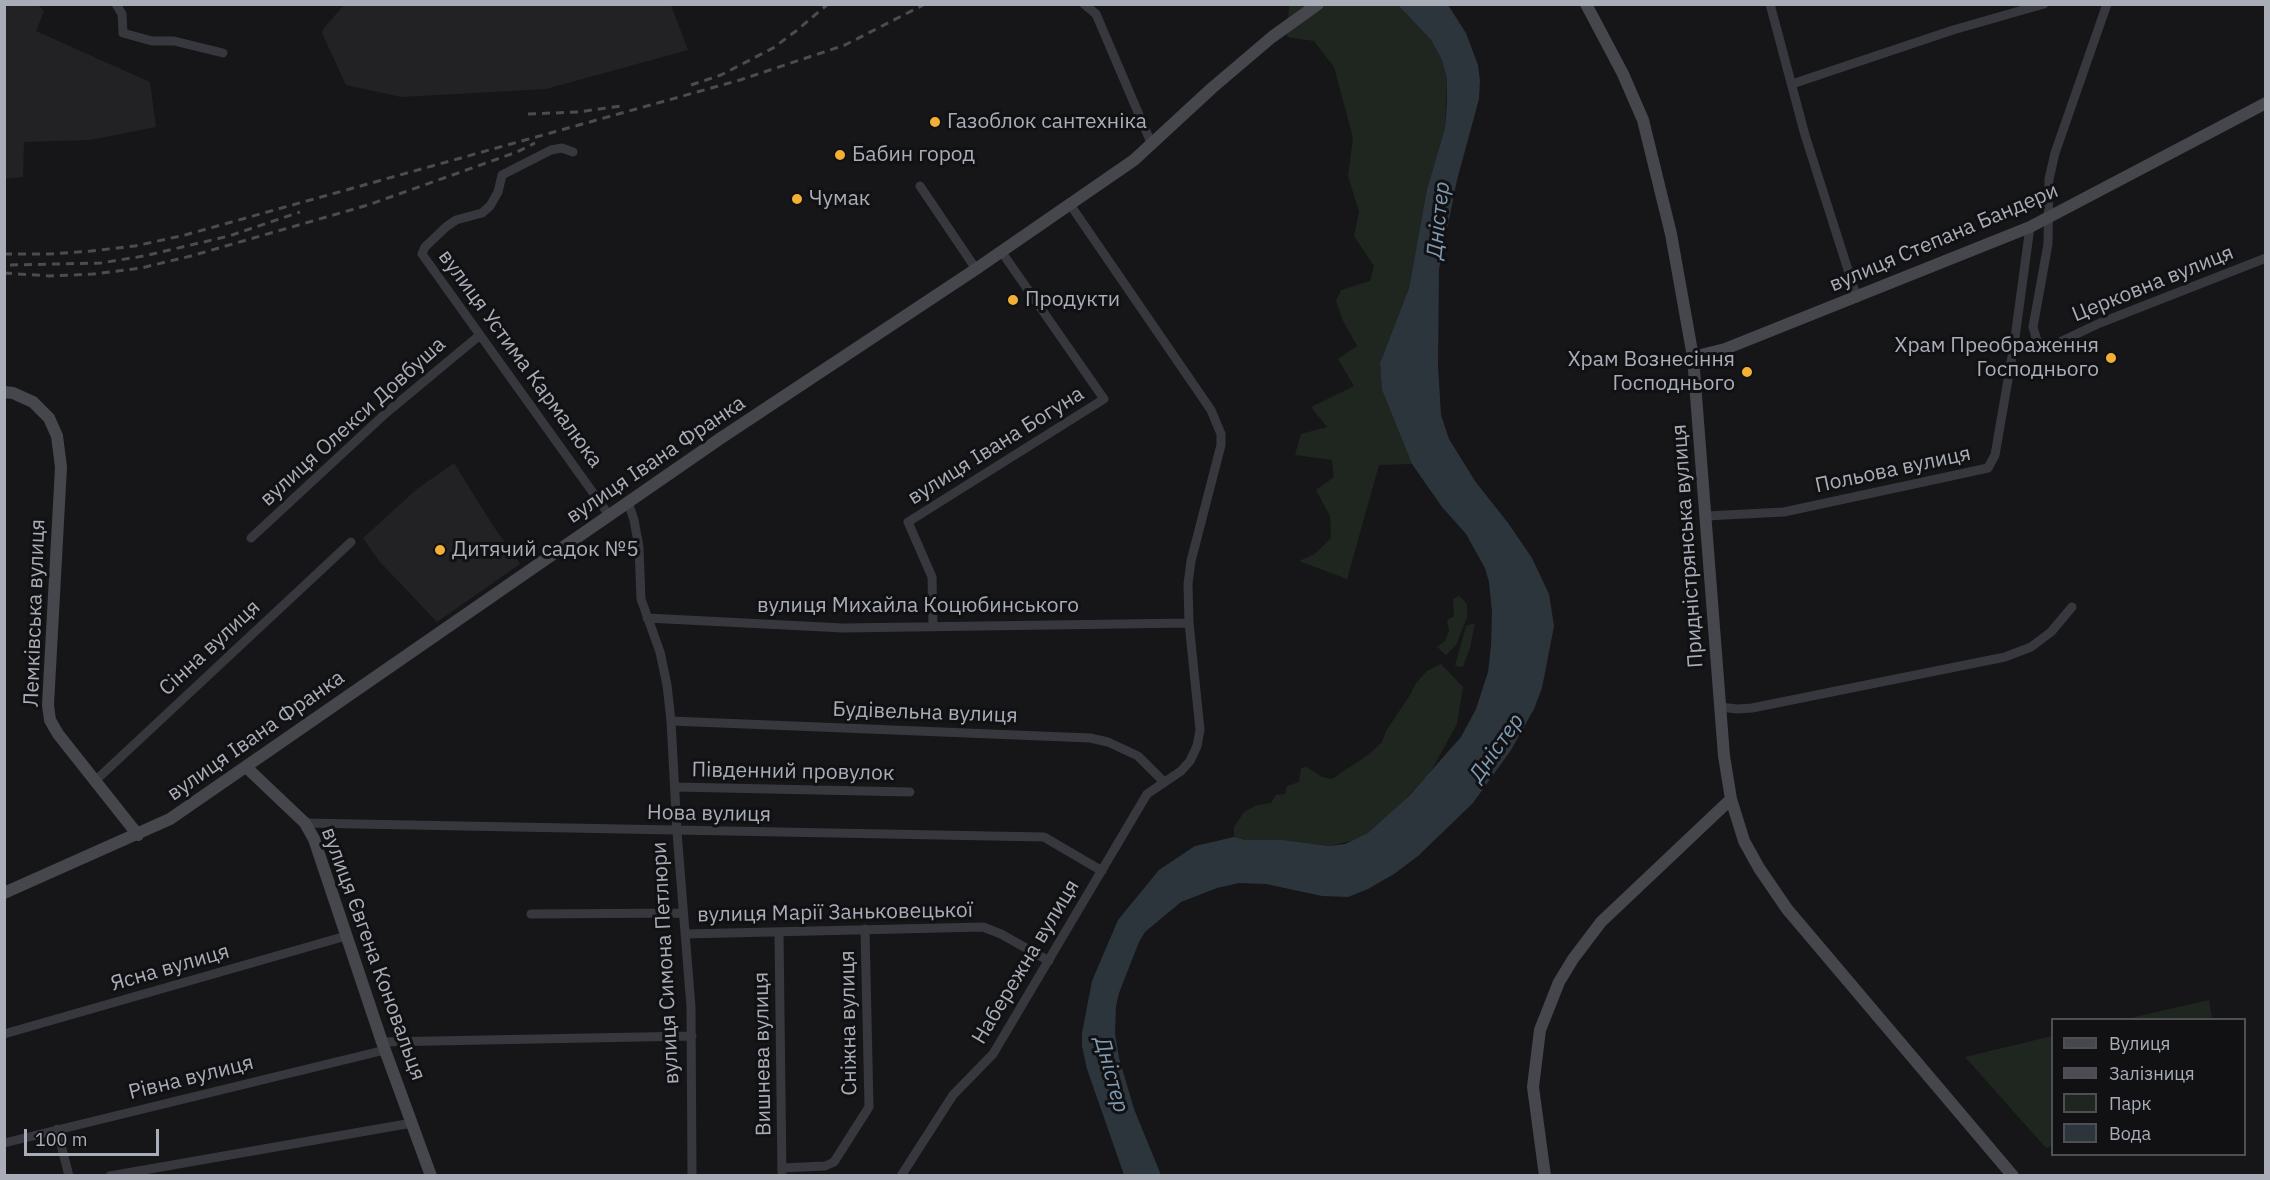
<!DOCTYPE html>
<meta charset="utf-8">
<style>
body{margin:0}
#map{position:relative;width:2270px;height:1180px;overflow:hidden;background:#161618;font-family:"IBM Plex Sans",sans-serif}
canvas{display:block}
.frame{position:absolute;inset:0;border:6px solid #a8adb8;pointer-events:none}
.legend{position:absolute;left:2051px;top:1018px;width:195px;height:138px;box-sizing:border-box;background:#111113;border:2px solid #4d4f55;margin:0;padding:8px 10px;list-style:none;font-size:18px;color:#a8adb8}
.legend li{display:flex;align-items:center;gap:12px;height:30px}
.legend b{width:30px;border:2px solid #4d4f55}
.scale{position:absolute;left:24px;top:1129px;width:135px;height:27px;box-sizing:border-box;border:3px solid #a8adb8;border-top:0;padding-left:8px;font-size:18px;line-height:21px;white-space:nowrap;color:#a8adb8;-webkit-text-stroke:4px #111113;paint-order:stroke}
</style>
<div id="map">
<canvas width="2270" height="1180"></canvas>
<div class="frame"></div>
<ul class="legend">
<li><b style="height:8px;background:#45474d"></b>Вулиця</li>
<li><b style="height:8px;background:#4a4c52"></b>Залізниця</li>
<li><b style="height:16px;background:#1e261f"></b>Парк</li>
<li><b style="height:16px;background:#2c353c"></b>Вода</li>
</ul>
<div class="scale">100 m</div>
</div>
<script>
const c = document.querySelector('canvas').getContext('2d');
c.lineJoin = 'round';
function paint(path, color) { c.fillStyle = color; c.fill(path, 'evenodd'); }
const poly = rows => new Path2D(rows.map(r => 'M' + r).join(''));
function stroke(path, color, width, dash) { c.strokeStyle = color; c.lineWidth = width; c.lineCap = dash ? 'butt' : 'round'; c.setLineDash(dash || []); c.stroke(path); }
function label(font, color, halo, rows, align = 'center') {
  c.font = font + ' "IBM Plex Sans",sans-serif'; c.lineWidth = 6; c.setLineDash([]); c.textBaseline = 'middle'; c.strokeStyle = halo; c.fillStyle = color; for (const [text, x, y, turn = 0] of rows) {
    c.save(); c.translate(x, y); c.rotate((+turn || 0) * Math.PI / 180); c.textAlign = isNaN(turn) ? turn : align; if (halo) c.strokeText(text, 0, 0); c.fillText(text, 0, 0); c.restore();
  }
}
paint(poly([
 [5,4,38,5,44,11,36,31,150,82,156,127,90,140,24,142,23,177,5,179],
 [671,5,688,50,546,89,401,97,346,85,322,33,324,28,344,5],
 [454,463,492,524,520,564,437,622,379,561,363,538,417,489]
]), '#222225');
paint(poly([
 [1289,5,1398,5,1431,40,1442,60,1447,79,1445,128,1427,189,1409,288,1380,363,1382,390,1412,464,1379,465,1347,579,1299,561,1315,554,1331,538,1330,516,1316,490,1334,477,1332,460,1295,455,1301,434,1327,427,1311,407,1354,386,1338,359,1357,346,1343,321,1336,301,1341,290,1370,281,1374,266,1354,236,1359,212,1348,176,1353,138,1334,67,1314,41,1287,37],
 [1459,596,1467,604,1467,617,1456,645,1446,655,1437,647,1445,641,1449,631,1447,620,1454,616,1453,599],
 [1475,623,1470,648,1463,667,1455,666,1466,626],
 [1441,664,1463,687,1457,724,1430,773,1388,817,1368,833,1355,840,1329,846,1283,840,1245,840,1234,837,1234,827,1244,812,1257,805,1271,803,1276,795,1285,794,1287,786,1299,782,1301,768,1307,767,1322,777,1332,779,1368,755,1382,742,1386,731,1410,695,1416,683,1427,671],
 [2209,1000,2212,1019,2126,1019],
 [2052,1036,2052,1146,2046,1148,1965,1057]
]), '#1e261f');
paint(poly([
 [1398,5,1448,5,1466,33,1478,65,1480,81,1479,99,1457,180,1439,269,1438,366,1441,415,1449,439,1475,481,1508,523,1532,558,1549,594,1554,626,1542,688,1534,709,1511,750,1473,803,1418,856,1394,874,1368,889,1348,897,1322,896,1266,884,1239,883,1217,888,1181,902,1145,932,1139,942,1119,993,1116,1006,1115,1033,1119,1058,1134,1109,1161,1175,1124,1175,1087,1069,1082,1046,1082,1033,1092,981,1118,920,1159,870,1195,846,1234,837,1245,840,1283,840,1329,846,1345,844,1368,833,1409,796,1461,737,1476,709,1488,672,1491,646,1492,612,1489,582,1485,568,1466,534,1442,507,1412,464,1382,390,1380,363,1409,288,1427,189,1445,128,1447,102,1447,79,1442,60,1431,40]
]), '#2c353c');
stroke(poly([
 [116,4,122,14,123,33,152,41,174,41,223,53],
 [1084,4,1096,14,1152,145],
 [1770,4,1805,135,1857,298],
 [2107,4,2055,153,2049,179,2048,244,2033,327,2037,341,2051,346,2100,323,2266,258],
 [1792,84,1953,30,2044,4],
 [573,152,562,148,551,150,502,175,498,192,490,206,482,213,456,220,446,227,425,247,422,254,609,515],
 [920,186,976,269],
 [628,502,634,520,639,547,641,599,660,652,667,685,671,721,677,832,691,1007,692,1176],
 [1706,516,1784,512,1988,468,1995,455,2014,345,2030,227],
 [251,538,386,413,480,335],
 [647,618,843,628,1189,623],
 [933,627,932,577,908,522,1104,399,1001,251],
 [1720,707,1737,709,1752,708,2005,657,2031,647,2051,632,2072,607],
 [671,721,1090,738,1108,742,1138,756,1164,782],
 [95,781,351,542],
 [676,787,910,792],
 [305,823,1044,837,1102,871],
 [531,914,683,913],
 [779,932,782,1176],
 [685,934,983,927,1001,934,1049,961],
 [4,1034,346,936],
 [382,1042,692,1036],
 [57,1129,69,1176],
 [4,1143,385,1050],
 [782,1168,825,1166,834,1162,869,1107,865,929],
 [110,1176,412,1123],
 [901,1176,953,1095,993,1054,1147,794,1181,771,1190,761,1197,746,1200,730,1189,623,1188,584,1191,561,1221,445,1221,434,1211,410,1069,203]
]), '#37383d', 9);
stroke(poly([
 [1586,4,1623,74,1643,120,1671,234,1693,357,1724,756,1731,799,1744,841,1759,868,1787,909,2013,1176],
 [1693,357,1725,349,2030,227,2266,103],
 [4,392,13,393,33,402,49,418,57,436,61,467,48,705,50,720,58,734,138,835],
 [246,767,305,823,314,839,382,1042,431,1176],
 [4,893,170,819,721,438,976,269,1134,160,1212,88,1272,37,1318,4],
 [1545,1176,1533,1087,1540,1030,1559,982,1573,959,1601,922,1731,799]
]), '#45474d', 12);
stroke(poly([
 [691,85,721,75,773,48,796,31,828,4],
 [528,114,578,112,621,106],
 [4,254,49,254,91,251,135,246,185,235,740,80,845,45,925,4],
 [10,265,101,263,144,256,229,236,300,212],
 [4,273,50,276,93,274,141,268,191,256,368,205,517,152,535,143]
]), '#4a4c52', 3, [8, 6]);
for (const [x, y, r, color] of [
 [935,122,6,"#f2b134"],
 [840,155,6,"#f2b134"],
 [797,199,6,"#f2b134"],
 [1013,300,6,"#f2b134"],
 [2111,358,6,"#f2b134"],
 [1747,372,6,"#f2b134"],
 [440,550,6,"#f2b134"]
]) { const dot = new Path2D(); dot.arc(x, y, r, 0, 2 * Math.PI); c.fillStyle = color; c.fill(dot); stroke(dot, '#111113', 2); }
label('21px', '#a8adb8', '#111113', [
 ["Газоблок сантехніка",947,122],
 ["Бабин город",852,155],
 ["Чумак",809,199],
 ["Продукти",1025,300],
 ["Храм Преображення",2099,346,"right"],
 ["Господнього",2099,370,"right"],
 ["Храм Вознесіння",1735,360,"right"],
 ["Господнього",1735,384,"right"],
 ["Дитячий садок №5",452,550]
], 'left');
label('21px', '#a8adb8', '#111113', [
 ["вулиця Степана Бандери",1944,238,-23],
 ["Церковна вулиця",2153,284,-22],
 ["вулиця Устима Кармалюка",520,359,54],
 ["вулиця Олекси Довбуша",353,422,-42],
 ["вулиця Івана Богуна",996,446,-32],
 ["вулиця Івана Франка",656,460,-34],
 ["Польова вулиця",1893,470,-12],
 ["Придністрянська вулиця",1688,546,-94],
 ["вулиця Михайла Коцюбинського",918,606],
 ["Лемківська вулиця",35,613,-88],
 ["Сінна вулиця",210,648,-43],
 ["Будівельна вулиця",925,713,2],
 ["вулиця Івана Франка",256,736,-35],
 ["Південний провулок",793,772,1],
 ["Нова вулиця",709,814,1],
 ["вулиця Марії Заньковецької",835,913,-1],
 ["вулиця Євгена Коновальця",373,954,70],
 ["Набережна вулиця",1026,962,-59],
 ["вулиця Симона Петлюри",666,963,-93],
 ["Ясна вулиця",170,968,-16],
 ["Сніжна вулиця",849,1023,-91],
 ["Вишнева вулиця",763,1054,-91],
 ["Рівна вулиця",191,1078,-14]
]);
label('italic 22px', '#7f9bb3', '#111113', [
 ["Дністер",1439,220,-84],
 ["Дністер",1497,748,-55],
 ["Дністер",1111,1075,75]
]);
</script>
